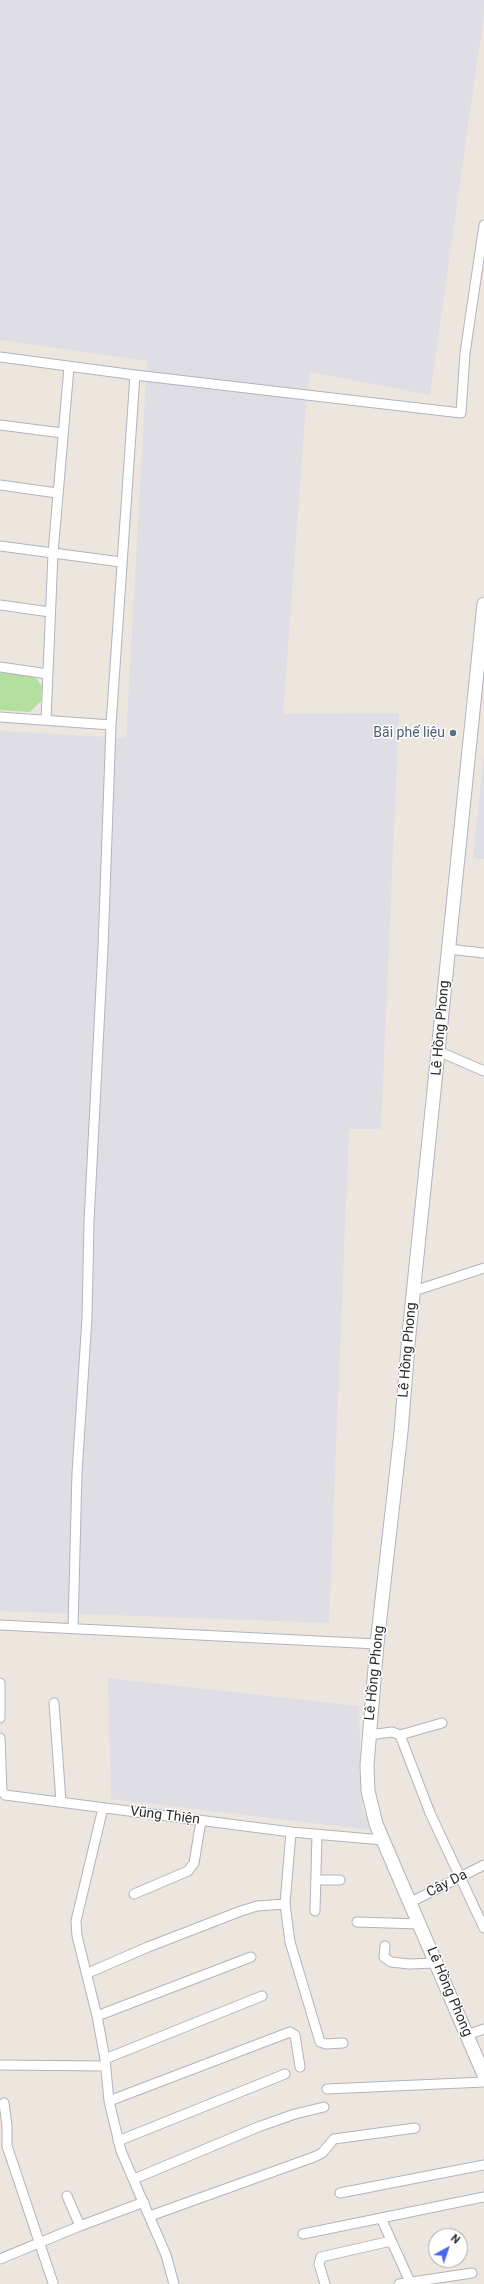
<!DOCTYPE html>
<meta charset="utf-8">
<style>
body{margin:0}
#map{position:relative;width:484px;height:2284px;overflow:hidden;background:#ece6de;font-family:Roboto,sans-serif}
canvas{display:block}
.north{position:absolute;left:428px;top:2228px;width:40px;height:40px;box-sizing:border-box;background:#fff;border:1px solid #aaa;border-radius:50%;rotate:40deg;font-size:11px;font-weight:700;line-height:16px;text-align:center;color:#2b2b2b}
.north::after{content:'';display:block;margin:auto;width:14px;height:18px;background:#4867ef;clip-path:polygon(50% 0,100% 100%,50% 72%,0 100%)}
</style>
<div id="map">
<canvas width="484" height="2284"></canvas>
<div class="north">N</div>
</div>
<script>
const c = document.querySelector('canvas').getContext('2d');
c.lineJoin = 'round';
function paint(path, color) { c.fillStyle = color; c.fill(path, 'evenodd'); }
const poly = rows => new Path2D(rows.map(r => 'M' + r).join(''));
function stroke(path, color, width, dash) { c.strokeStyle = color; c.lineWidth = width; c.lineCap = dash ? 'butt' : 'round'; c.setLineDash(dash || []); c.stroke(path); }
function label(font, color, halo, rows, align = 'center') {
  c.font = font + ' Roboto,sans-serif'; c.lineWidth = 3; c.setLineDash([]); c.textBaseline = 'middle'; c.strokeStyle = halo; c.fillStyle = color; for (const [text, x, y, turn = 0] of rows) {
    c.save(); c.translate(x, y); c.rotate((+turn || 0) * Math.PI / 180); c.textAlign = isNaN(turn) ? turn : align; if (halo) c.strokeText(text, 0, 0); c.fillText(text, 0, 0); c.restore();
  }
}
paint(poly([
 [0,0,484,0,484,14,430,395,310,372,307,391,283,714,399,713,381,1129,349,1129,329,1623,0,1611,0,731,126,738,147,361,0,340],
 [484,752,484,859,473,859],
 [108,1678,359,1706,362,1807,370,1830,111,1799]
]), '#e0dee5');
paint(poly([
 [0,672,35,677,42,686,41,701,30,712,0,710]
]), '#b4df9e');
const minor = poly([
 [0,357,135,375,461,413,465,353,484,225],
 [0,425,62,433],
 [0,485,57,493],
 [0,546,121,562],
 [0,605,50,612],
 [0,667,48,674],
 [0,717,111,725],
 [46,720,53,553,69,367],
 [448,949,484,953],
 [438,1051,484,1071],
 [414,1291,484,1268],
 [0,1625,377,1644],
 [73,1628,77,1473,87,1318,89,1222,103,948,111,725,135,375],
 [0,1683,0,1718],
 [54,1703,61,1802],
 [369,1735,392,1732,400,1735,430,1813,484,1928],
 [400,1735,442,1723],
 [0,1738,2,1791,5,1795,291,1832,383,1840],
 [103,1808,76,1921,77,1936,97,2016,105,2059,109,2101,121,2151,166,2255,174,2284],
 [291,1832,285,1904,290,1942,320,2042,326,2044,343,2043],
 [317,1880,340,1880],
 [134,1894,188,1871,194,1863,201,1821],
 [411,1902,484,1865],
 [315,1911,317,1834],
 [357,1922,419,1924],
 [385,1946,384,1957,391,1962,409,1964,436,1963],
 [88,1973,148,1947,241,1911,257,1906,285,1904],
 [97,2016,251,1957],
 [467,2035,484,2029],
 [105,2059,262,1996],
 [0,2065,105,2066],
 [327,2089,484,2082],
 [109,2101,290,2032,295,2035,300,2067],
 [4,2103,7,2126,7,2146,53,2283],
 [118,2141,285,2074],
 [134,2179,258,2127,295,2114,324,2107],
 [340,2193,484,2165],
 [67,2196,80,2226],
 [150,2216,314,2157,322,2153,334,2139,415,2128],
 [381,2218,411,2284],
 [303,2234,484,2197],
 [0,2259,80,2226,144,2202],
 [325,2284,319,2264,321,2257,391,2241],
 [399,2284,472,2273]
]);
const secondary = poly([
 [484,604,409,1334,401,1432,377,1644,367,1765,368,1791,376,1824,484,2075]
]);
stroke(minor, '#b1b4be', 11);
stroke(secondary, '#b1b4be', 15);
stroke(minor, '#fff', 9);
stroke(secondary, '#fff', 13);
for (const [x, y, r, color] of [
 [453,733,4,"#5c6f8a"]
]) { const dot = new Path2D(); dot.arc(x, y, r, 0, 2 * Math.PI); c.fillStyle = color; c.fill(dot); stroke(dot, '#fff', 1.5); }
label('14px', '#4e5e75', '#fff', [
 ["Bãi phế liệu",445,733]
], 'right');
label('14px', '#2b2b2b', '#fff', [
 ["Lê Hồng Phong",441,1028,-85],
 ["Lê Hồng Phong",408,1350,-85],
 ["Lê Hồng Phong",375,1673,-84],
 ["Vũng Thiện",165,1816,7],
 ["Cây Da",447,1884,-27],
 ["Lê Hồng Phong",449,1992,67]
]);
</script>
